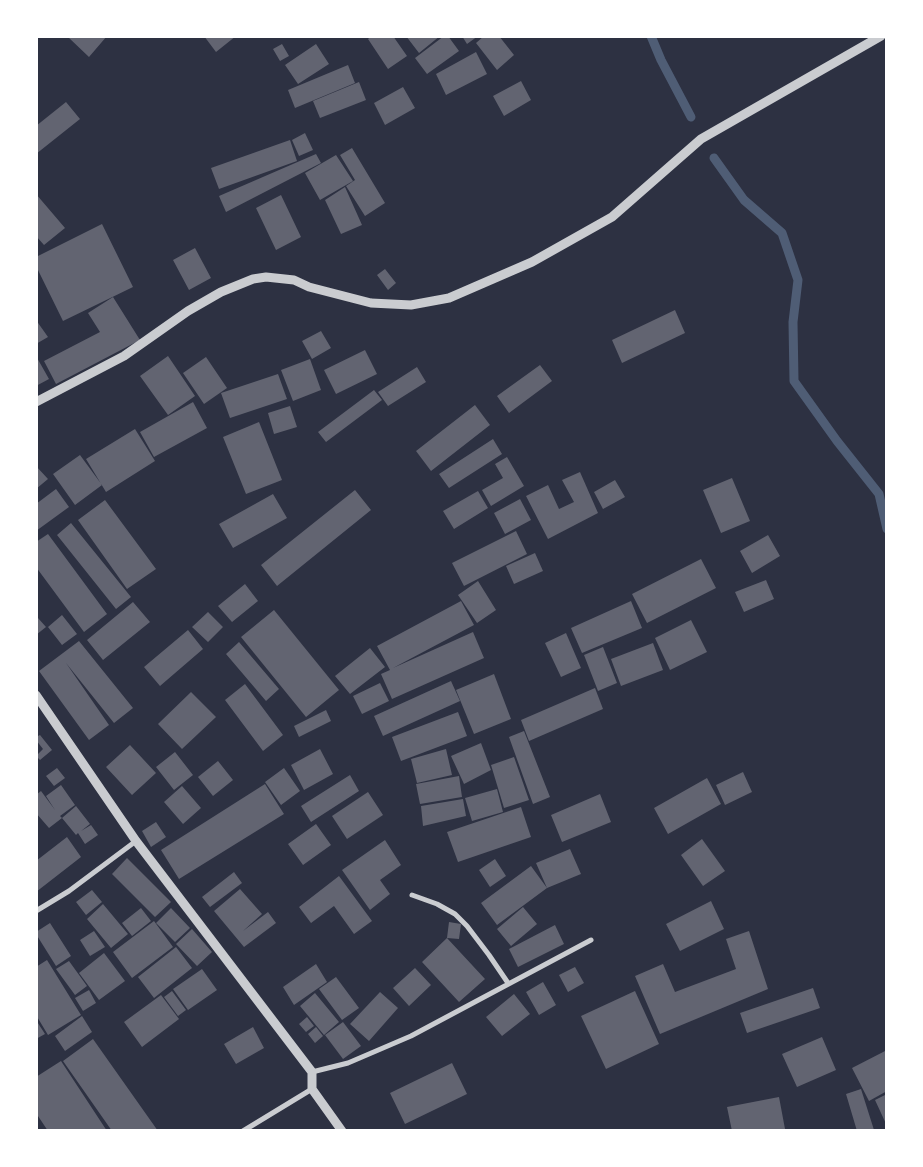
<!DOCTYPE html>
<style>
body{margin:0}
#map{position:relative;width:923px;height:1167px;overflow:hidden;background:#2d3142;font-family:Cabin,sans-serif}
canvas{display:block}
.frame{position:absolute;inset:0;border:38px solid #fff;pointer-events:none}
</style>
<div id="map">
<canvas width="923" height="1167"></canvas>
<div class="frame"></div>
</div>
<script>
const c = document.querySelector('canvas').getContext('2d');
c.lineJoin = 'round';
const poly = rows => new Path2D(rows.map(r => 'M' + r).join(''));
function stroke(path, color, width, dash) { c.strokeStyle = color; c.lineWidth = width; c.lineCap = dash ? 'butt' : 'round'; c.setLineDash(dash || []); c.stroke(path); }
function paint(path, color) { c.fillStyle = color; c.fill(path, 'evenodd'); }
stroke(poly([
 [651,36,661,60,691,117],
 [714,158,744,200,782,233,798,280,793,322,794,381,837,441,879,494,887,529]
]), '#4f5d75', 9);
paint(poly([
 [69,36,107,36,89,57,68,37],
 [204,36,236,36,216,52],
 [371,36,393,36,407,56,388,69,368,39],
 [406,36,440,36,419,53],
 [444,36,448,36,459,51,427,74,415,58],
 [462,36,478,36,467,44],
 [484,36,499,36,514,55,497,70,476,43],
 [282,44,289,56,280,61,273,49],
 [316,44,329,64,298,84,285,65],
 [476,52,487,74,446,95,436,74],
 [348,65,355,83,295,108,288,90],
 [521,81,531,100,504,116,493,96],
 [359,82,366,100,320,118,313,101],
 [403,87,415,108,385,125,374,103],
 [66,102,80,119,36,154,36,126],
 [305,133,313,150,299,156,292,140],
 [290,140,297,161,219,189,211,168],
 [352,148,385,203,365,216,346,186,355,180,340,155],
 [316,154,321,163,226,212,219,196],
 [336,155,353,181,320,200,305,173],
 [345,187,362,225,341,234,325,200],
 [36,194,65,228,44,245,36,236],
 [281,195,301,237,276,250,256,208],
 [102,224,133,287,63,321,36,266,36,257],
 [195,248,211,278,189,290,173,260],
 [385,269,396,283,388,290,377,275],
 [113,297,140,340,56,384,44,361,100,332,88,313],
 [675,310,685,333,622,363,612,340],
 [36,320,48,337,36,344],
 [321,331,331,348,312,359,302,341],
 [365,350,377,374,336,394,324,370],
 [36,356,49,379,36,386],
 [168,356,195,396,168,415,140,376],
 [206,357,227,388,204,404,183,373],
 [310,359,321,390,293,401,281,370],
 [540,365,552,381,509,413,497,396],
 [417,367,426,382,388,406,378,392],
 [278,374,287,399,230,418,221,393],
 [374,390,382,400,326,442,318,432],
 [193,402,207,428,154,457,140,432],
 [475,405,490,425,431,471,416,451],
 [290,406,297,427,274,434,268,413],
 [259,422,282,480,246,494,223,437],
 [135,429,155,461,106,492,86,459],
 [493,439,502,454,449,488,439,474],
 [80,455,102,485,75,505,53,474],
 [507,457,524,486,491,506,482,490,503,478,495,464],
 [36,466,48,479,36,489],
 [580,472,598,513,548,539,526,496,548,485,559,509,574,502,562,480],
 [732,478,750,521,721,533,703,490],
 [615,480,625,497,603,509,594,492],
 [56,489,69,507,36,531,36,504],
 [355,490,371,510,277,586,261,565],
 [478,491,488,508,454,529,443,511],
 [273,494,287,518,233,548,219,524],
 [520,499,531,520,505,534,494,513],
 [105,500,156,569,127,589,78,520],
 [71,523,131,597,116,609,57,535],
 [516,531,527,554,464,586,452,563],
 [48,534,107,614,84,632,36,567,36,542],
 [768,535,780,556,752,573,740,551],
 [535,553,543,571,514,584,506,566],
 [701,559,716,588,647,623,632,594],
 [766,580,774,599,744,612,735,592],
 [478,581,496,610,477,623,458,595],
 [245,584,258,601,232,622,218,606],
 [461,601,474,625,393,668,473,632,484,658,392,699,381,674,390,670,377,646],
 [631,601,642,628,582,653,571,628],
 [133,602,150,622,103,660,87,640],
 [274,610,339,690,306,717,241,637],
 [208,612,223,627,208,642,192,627],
 [62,615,77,634,62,645,48,627],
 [38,618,46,627,36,635,36,619],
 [691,620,707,652,670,670,655,638],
 [188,630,203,649,160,686,144,667],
 [566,633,581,668,561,677,545,643],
 [79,641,133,708,114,723,66,663,109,725,89,740,39,671],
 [239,642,279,689,266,701,226,654],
 [653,643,663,670,621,686,611,659],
 [603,647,617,683,598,691,584,655],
 [370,648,385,667,350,694,335,676],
 [494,674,511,719,474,734,456,690],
 [451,681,460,701,383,736,374,716],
 [380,683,389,701,362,714,353,696],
 [245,684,283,735,263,751,225,700],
 [595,688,603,709,529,741,521,720],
 [191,692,216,717,182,749,158,724],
 [326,710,331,721,299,737,294,726],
 [458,712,467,736,401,761,392,737],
 [524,731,550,797,533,804,509,737],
 [40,735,52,750,40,760,36,756,43,749,36,740,36,737],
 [481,743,491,770,464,784,451,756],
 [130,745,156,773,132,795,106,767],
 [320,749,333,774,304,790,291,765],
 [446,749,452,775,417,783,411,759],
 [175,752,193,775,174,790,156,767],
 [514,757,529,800,504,808,491,765],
 [218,761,233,780,213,796,198,777],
 [57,768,65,778,54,786,46,776],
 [284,768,300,791,281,805,265,782],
 [743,772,752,792,725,805,716,785],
 [350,775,359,791,311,822,301,806],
 [459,776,462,797,420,804,416,784],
 [707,778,721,804,668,834,654,808],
 [265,784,284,814,179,879,161,850],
 [61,785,75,805,60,816,62,818,76,806,90,824,81,831,91,825,98,835,85,844,78,833,76,835,62,818,49,828,36,813,36,795,41,791,55,810,46,796],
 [182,786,201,808,183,824,164,802],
 [497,789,503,812,472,821,465,798],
 [368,792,383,815,347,839,332,816],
 [600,794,611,822,562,842,551,815],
 [463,799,466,816,423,826,421,806],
 [521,807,531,837,458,862,447,832],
 [156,822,166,837,151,847,142,831],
 [316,824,331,845,303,865,288,844],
 [67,837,81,857,36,892,36,861],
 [702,839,725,871,703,886,681,855],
 [385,840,401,865,380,880,390,894,370,910,342,870],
 [570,849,581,874,547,888,497,925,481,903,531,866,547,888,536,863],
 [127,858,171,902,155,917,112,874],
 [495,859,506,876,490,887,479,870],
 [234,872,242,883,210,907,202,897],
 [339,876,372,921,354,934,334,906,311,923,299,907],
 [240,889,262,914,243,931,268,912,276,923,244,947,214,911],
 [92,890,102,902,86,915,76,902],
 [711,901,724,929,680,951,666,924],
 [103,904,128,934,111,948,87,919],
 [523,907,537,924,511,946,497,929],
 [141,908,151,921,132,936,122,923],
 [171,908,190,928,175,942,156,923],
 [154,921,173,947,132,978,113,952],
 [449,922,461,924,459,939,447,938,485,979,459,1002,422,962,447,938],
 [50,923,71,956,56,966,36,934,36,932],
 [555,925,564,944,518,967,509,949],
 [192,929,212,952,197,966,176,944],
 [94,931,105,947,90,956,80,940],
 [749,931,768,989,660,1034,635,976,663,964,675,992,736,969,726,939],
 [176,947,192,968,154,998,138,977],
 [104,953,125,981,99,1000,79,973],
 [47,960,81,1015,48,1035,36,1015,36,967],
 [69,961,87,986,75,995,56,969],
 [316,964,327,982,294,1005,283,987],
 [575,967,584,983,568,992,559,975],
 [415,968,431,985,409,1006,393,988],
 [202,969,217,990,188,1010,173,989],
 [336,977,359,1008,342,1020,319,989],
 [543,982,556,1005,539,1015,526,992],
 [813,988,820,1008,747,1033,740,1013],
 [89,990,96,1003,83,1011,75,998],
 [172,991,186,1010,178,1016,164,997],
 [635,991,659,1044,606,1069,581,1016],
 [380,992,398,1008,369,1041,350,1024],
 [315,993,339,1022,324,1035,300,1006],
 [514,994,530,1014,502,1036,486,1017],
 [161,995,179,1019,142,1047,124,1022],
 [82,1016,92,1032,65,1051,55,1036],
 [307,1017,314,1026,306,1032,299,1024],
 [36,1020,45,1034,36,1039],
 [343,1022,361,1046,343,1059,325,1035],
 [253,1027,264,1048,236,1064,224,1044],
 [316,1027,323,1036,315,1043,308,1034],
 [822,1037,836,1070,797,1087,782,1054],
 [93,1039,158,1131,112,1131,63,1061],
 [887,1050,887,1091,869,1101,852,1068],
 [61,1061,107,1131,48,1131,36,1113,36,1077],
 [452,1063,467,1094,405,1124,390,1093],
 [861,1089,874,1130,878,1129,878,1131,857,1131,846,1094],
 [887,1094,887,1126,875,1100],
 [779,1097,785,1129,777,1131,732,1131,727,1107]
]), '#626471');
stroke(poly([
 [412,895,437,904,455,914,467,926,489,955,508,983],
 [36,911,69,891,136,841],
 [312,1072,348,1063,411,1036,591,940],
 [243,1131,312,1089]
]), '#caccd0', 5);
stroke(poly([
 [36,402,124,356,188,311,221,292,253,279,266,277,294,280,309,287,371,303,411,305,449,298,532,262,612,217,701,139,881,36],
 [36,695,136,841,312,1072,312,1089,342,1131]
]), '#caccd0', 9);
</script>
